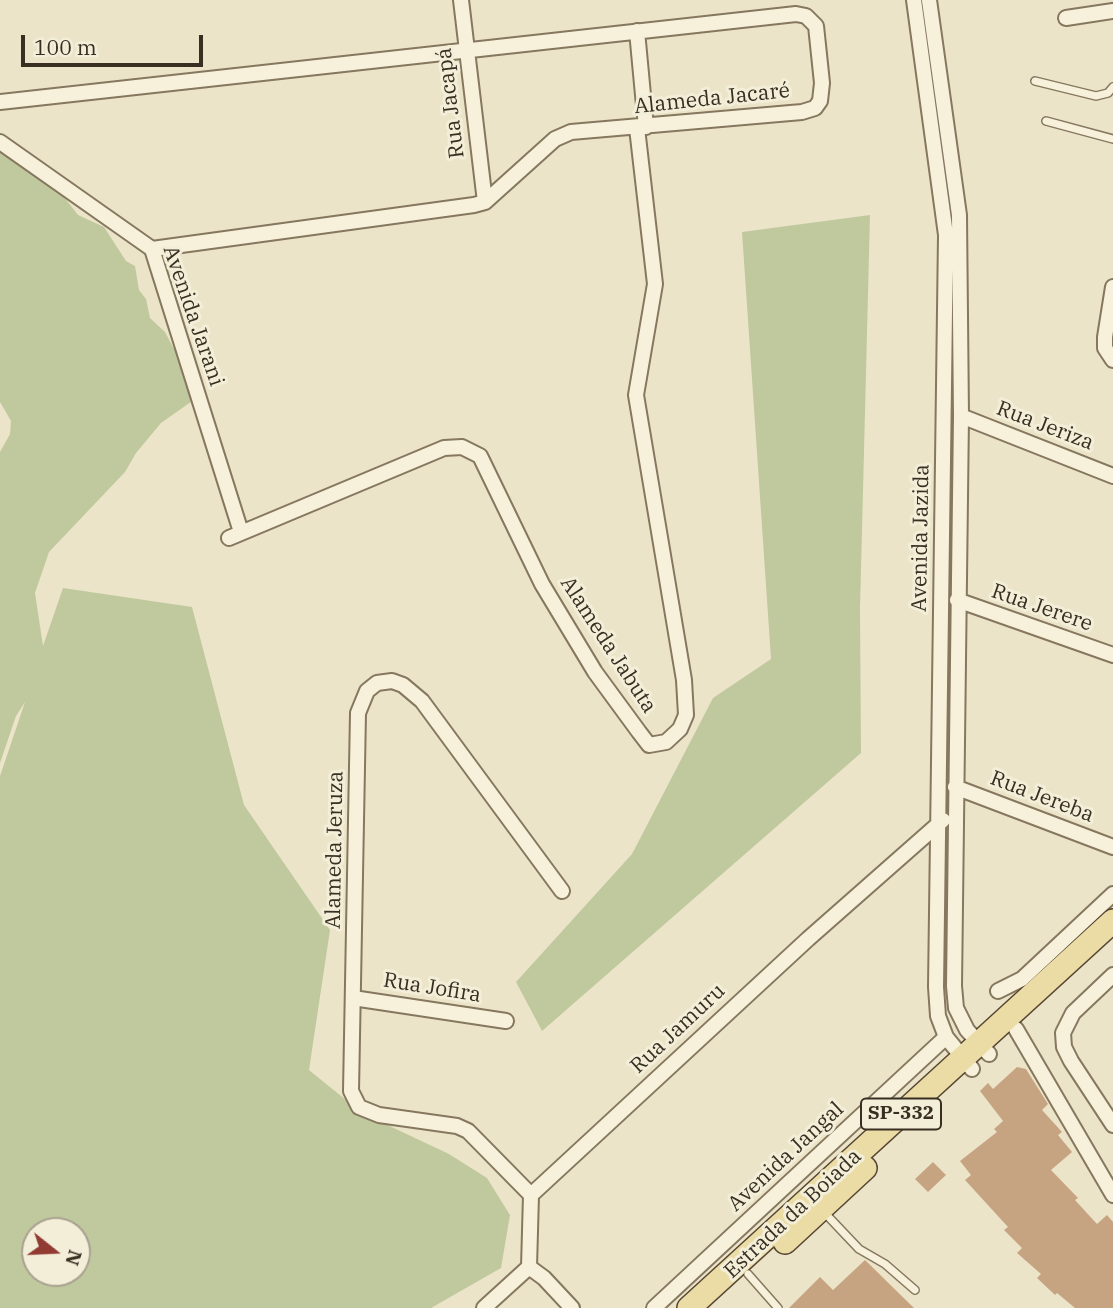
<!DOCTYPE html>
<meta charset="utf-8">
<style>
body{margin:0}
#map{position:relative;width:1113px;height:1308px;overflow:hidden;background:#ece4c9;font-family:"IBM Plex Serif",serif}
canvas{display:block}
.north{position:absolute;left:21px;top:1217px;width:70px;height:70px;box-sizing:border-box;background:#f3eed8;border:2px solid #a8a18f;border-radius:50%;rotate:108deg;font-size:19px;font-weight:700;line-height:28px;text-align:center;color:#382e21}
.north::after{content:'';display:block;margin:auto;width:24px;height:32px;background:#913b33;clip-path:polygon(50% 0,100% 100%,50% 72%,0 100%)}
.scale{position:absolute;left:21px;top:35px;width:182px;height:32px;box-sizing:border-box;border:4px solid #382e21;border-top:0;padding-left:9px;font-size:21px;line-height:24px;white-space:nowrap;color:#382e21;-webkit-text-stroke:5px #f3eed8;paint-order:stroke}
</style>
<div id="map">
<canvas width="1113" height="1308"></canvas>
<div class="north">N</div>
<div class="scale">100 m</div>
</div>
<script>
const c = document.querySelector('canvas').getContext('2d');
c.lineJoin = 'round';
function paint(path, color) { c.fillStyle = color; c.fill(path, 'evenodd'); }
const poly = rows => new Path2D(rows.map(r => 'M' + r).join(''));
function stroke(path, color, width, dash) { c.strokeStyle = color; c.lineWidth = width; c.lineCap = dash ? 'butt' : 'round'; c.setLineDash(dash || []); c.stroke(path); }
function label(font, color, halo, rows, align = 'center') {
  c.font = font + ' "IBM Plex Serif",serif'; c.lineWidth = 6; c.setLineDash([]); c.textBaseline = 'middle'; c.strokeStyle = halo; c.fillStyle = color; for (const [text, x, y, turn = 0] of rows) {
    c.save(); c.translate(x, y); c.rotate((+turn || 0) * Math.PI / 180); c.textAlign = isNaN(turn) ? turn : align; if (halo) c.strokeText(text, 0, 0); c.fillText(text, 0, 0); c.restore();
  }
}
paint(poly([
 [0,143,50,179,78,215,104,227,126,261,135,266,139,290,146,299,150,318,165,332,190,379,205,392,161,423,136,453,125,472,49,552,35,593,43,646,63,588,192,607,244,805,330,930,309,1070,362,1113,449,1154,487,1178,510,1215,501,1268,431,1308,0,1308,0,776,25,702,16,716,0,763,0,452,10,434,11,421,0,402],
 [35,1231,77,1231,77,1273,35,1273],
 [870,215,860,609,861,753,542,1031,516,982,632,854,713,698,771,659,742,232]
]), '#c0c99d');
paint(poly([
 [1017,1067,1026,1069,1048,1104,1042,1110,1062,1132,1058,1135,1072,1152,1051,1170,1078,1198,1075,1200,1097,1224,1107,1215,1113,1222,1113,1308,1075,1308,1057,1293,1055,1295,1037,1278,1041,1274,1017,1253,1022,1248,1004,1230,1008,1227,965,1180,971,1175,960,1161,997,1132,994,1129,1003,1121,980,1091,988,1083,993,1089],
 [933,1162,946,1175,928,1192,915,1179],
 [865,1260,914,1308,789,1308,820,1277,833,1290]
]), '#c7a481');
const lane = poly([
 [1035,81,1096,96,1108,93,1113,87],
 [1046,121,1113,139],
 [822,1210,859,1249,885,1264,915,1290],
 [748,1274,778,1308]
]);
const street = poly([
 [461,0,485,202],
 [914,0,946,235,936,987,938,1016,946,1037,972,1069],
 [929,0,959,215,961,416,954,986,956,1008,967,1030,989,1054],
 [1066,18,1113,11],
 [637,31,646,127],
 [0,102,796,14,806,16,816,26,822,83,820,101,815,108,802,112,571,132,555,139,485,202,474,205,152,249],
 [0,142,152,249,241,532],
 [1113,287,1105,337,1105,348,1113,360],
 [961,416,1113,476],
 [229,538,444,448,462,447,480,456,542,584,595,672,639,732,649,745,666,742,680,729,686,715,684,680,636,395,655,284,637,128],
 [957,600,1113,655],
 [955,787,1113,847],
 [1113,975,1073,1013,1063,1033,1064,1047,1071,1061,1113,1125],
 [998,991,1022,979,1113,894],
 [353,998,506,1021],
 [1016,1029,1113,1195],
 [531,1195,468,1131,457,1126,379,1115,359,1107,351,1091,358,713,367,691,377,683,392,681,403,685,422,701,562,891],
 [529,1267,531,1195,808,939,943,820],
 [529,1267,544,1278,572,1308],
 [484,1308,529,1267],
 [654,1308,946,1037]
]);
const primary = poly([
 [785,1242,865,1168],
 [689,1308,1113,921]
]);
stroke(lane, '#86775f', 10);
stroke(street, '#86775f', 18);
stroke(primary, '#554532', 26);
stroke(lane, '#f7f1db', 7);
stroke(street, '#f7f1db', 14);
stroke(primary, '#ebdba4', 23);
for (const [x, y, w] of [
 [901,1114,80]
]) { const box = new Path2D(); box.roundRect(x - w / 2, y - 15.5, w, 31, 5); c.fillStyle = '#f3eed8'; c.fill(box); stroke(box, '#382e21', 2); }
label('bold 19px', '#382e21', null, [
 ["SP-332",901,1114]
]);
label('21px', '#382e21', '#f3eed8', [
 ["Alameda Jacaré",712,99,-6],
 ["Rua Jacapá",451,103,-97],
 ["Avenida Jarani",193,316,71],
 ["Rua Jeriza",1045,426,21],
 ["Avenida Jazida",921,538,-89],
 ["Rua Jerere",1042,608,19],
 ["Alameda Jabuta",608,645,57],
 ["Rua Jereba",1042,797,21],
 ["Alameda Jeruza",335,850,-89],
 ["Rua Jofira",432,988,9],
 ["Rua Jamuru",678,1029,-43],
 ["Avenida Jangal",786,1157,-43],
 ["Estrada da Boiada",793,1214,-43]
]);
</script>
